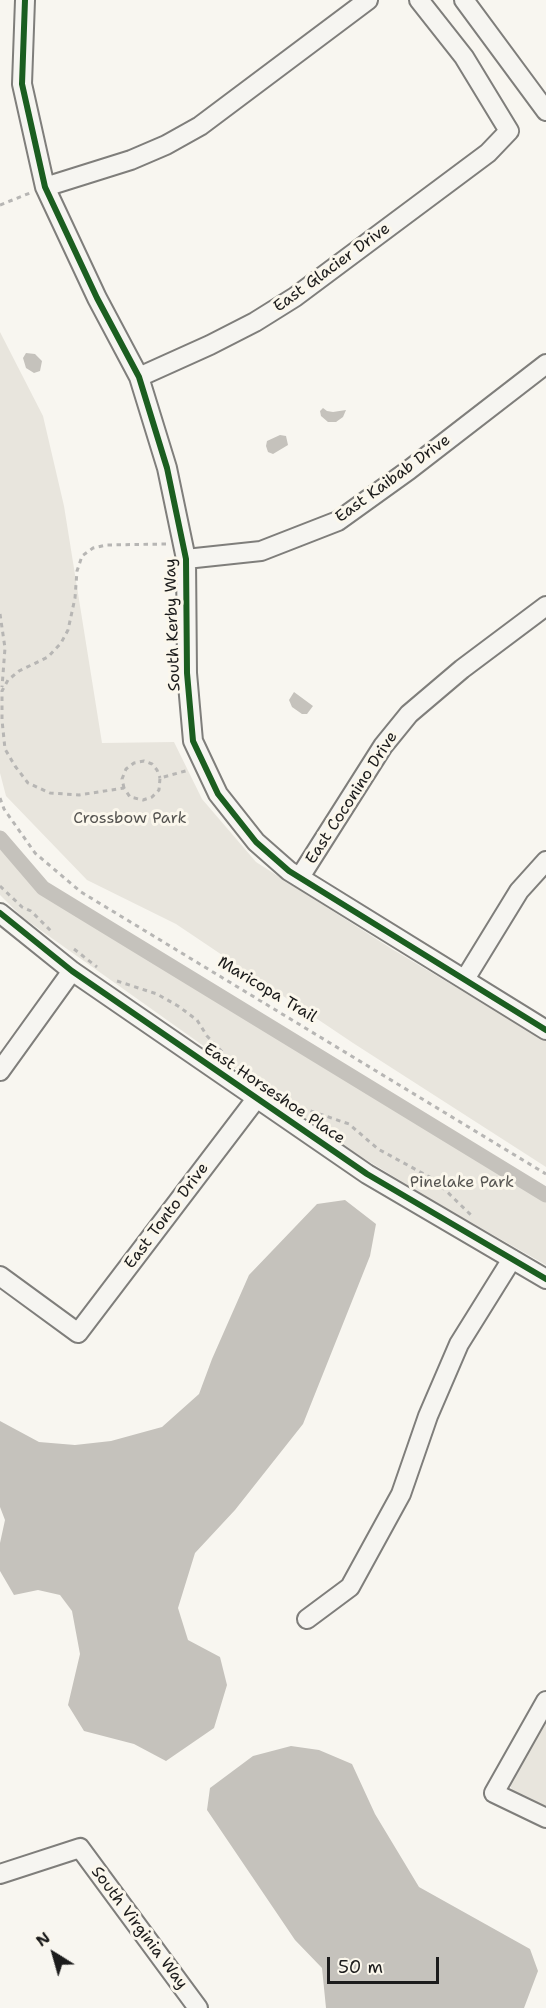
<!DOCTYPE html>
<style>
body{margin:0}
#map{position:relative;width:546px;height:2008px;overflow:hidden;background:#f8f6f0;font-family:"Shantell Sans",sans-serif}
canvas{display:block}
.north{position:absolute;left:24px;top:1924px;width:60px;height:60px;-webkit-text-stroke:4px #fbf7ec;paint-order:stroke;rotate:323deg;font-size:16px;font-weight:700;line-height:24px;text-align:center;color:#1c1c1c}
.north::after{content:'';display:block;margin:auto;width:21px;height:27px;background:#1c1c1c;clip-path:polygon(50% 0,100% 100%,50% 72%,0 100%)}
.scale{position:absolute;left:327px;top:1957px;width:112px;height:27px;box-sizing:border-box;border:3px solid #1c1c1c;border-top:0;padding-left:8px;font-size:18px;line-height:21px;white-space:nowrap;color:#1c1c1c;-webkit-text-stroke:4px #fbf7ec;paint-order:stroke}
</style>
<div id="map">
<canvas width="546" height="2008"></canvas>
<div class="north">N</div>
<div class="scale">50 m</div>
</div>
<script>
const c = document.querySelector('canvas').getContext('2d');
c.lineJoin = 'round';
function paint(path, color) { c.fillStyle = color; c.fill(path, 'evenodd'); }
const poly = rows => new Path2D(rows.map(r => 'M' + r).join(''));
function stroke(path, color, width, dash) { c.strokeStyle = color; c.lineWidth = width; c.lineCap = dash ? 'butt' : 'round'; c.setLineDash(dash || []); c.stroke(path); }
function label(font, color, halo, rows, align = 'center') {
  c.font = font + ' "Shantell Sans",sans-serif'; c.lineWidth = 6; c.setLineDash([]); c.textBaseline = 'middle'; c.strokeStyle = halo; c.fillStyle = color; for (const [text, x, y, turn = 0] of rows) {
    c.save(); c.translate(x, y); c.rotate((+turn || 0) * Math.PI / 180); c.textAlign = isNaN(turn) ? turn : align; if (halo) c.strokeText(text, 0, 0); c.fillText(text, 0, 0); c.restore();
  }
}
paint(poly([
 [0,332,43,416,64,506,102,743,174,742,202,799,256,862,392,949,546,1041,546,1167,353,1043,176,924,87,880,6,796,0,773],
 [0,843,39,887,84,917,546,1200,546,1265,444,1207,350,1150,22,917,0,895],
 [546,1719,546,1812,513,1793,509,1782]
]), '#e8e5dd');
paint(poly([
 [26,353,35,354,42,361,40,371,34,373,26,368,23,358],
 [323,408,327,411,333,412,346,410,343,417,336,422,328,422,321,416,320,411],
 [280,435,286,436,288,445,273,454,268,452,266,446,267,441],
 [294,692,313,706,307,714,302,714,292,707,289,700],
 [345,1200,376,1224,370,1256,303,1424,235,1510,195,1553,178,1608,188,1640,220,1657,227,1685,214,1728,166,1761,134,1744,84,1731,68,1705,80,1654,72,1611,60,1595,38,1590,14,1595,0,1571,0,1543,5,1520,0,1507,0,1421,39,1442,75,1445,111,1441,162,1427,199,1394,212,1359,249,1275,317,1204],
 [291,1746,319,1750,352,1764,375,1814,419,1887,530,1949,538,1971,524,2008,326,2008,322,1968,295,1940,207,1810,210,1788,253,1756]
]), '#c5c2bc');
stroke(poly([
 [0,838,43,888,546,1195]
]), '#c5c2bc', 15);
const street = poly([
 [25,0,22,84,45,187,97,298,139,377,167,468,186,559,187,673,193,741,218,794,256,842,289,871,546,1030],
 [464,0,546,111],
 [45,187,131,160,166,145,200,126,368,0],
 [139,377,210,345,255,322,295,297,488,153,509,131,464,57,419,0],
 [186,559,261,551,338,521,409,470,546,364],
 [300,877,383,746,409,714,462,669,546,606],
 [0,913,72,971,367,1174,546,1279],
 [465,979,519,891,546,861],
 [0,1071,72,971],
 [0,1276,78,1333,256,1099],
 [307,1619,350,1587,401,1494,428,1416,459,1344,512,1259],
 [546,1701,494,1793,546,1818],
 [0,1874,80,1848,198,2008]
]);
stroke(street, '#7f7e7b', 22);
stroke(poly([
 [0,205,30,193],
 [166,544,106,545,93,548,82,556,77,571,75,598,68,630,61,643,48,657,19,671,8,680,2,691,2,720,5,749,15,766,28,783,50,793,79,795,124,788,130,797,143,800,152,797,159,790,160,778,189,770],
 [0,614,5,648,2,687],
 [124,788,122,779,126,769,134,763,144,761,152,764,157,770,160,778],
 [0,798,4,809,35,853,81,892,546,1174],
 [0,886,22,907,31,911,52,932],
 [74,949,97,967],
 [117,981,157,994,178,1006,197,1020,207,1036,225,1055],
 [302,1108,349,1124,378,1149,435,1180,473,1217]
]), '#b7b6b4', 3, [4.5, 4.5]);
stroke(street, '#f6f5f1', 18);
stroke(poly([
 [25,0,22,84,45,187,97,298,139,377,167,468,186,559,187,673,193,741,218,794,256,842,289,871,546,1030],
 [0,913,72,971,367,1174,546,1279]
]), '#1b5e20', 6);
label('16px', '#1c1c1c', '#fbf7ec', [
 ["East Glacier Drive",332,268,-36],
 ["East Kaibab Drive",393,479,-36],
 ["South Kerby Way",173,625,-92],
 ["East Coconino Drive",352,798,-57],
 ["Maricopa Trail",267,990,31],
 ["East Horseshoe Place",274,1094,34],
 ["East Tonto Drive",167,1216,-53],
 ["South Virginia Way",139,1928,53]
]);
label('16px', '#555451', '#fbf7ec', [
 ["Crossbow Park",130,819],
 ["Pinelake Park",462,1183]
]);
</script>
